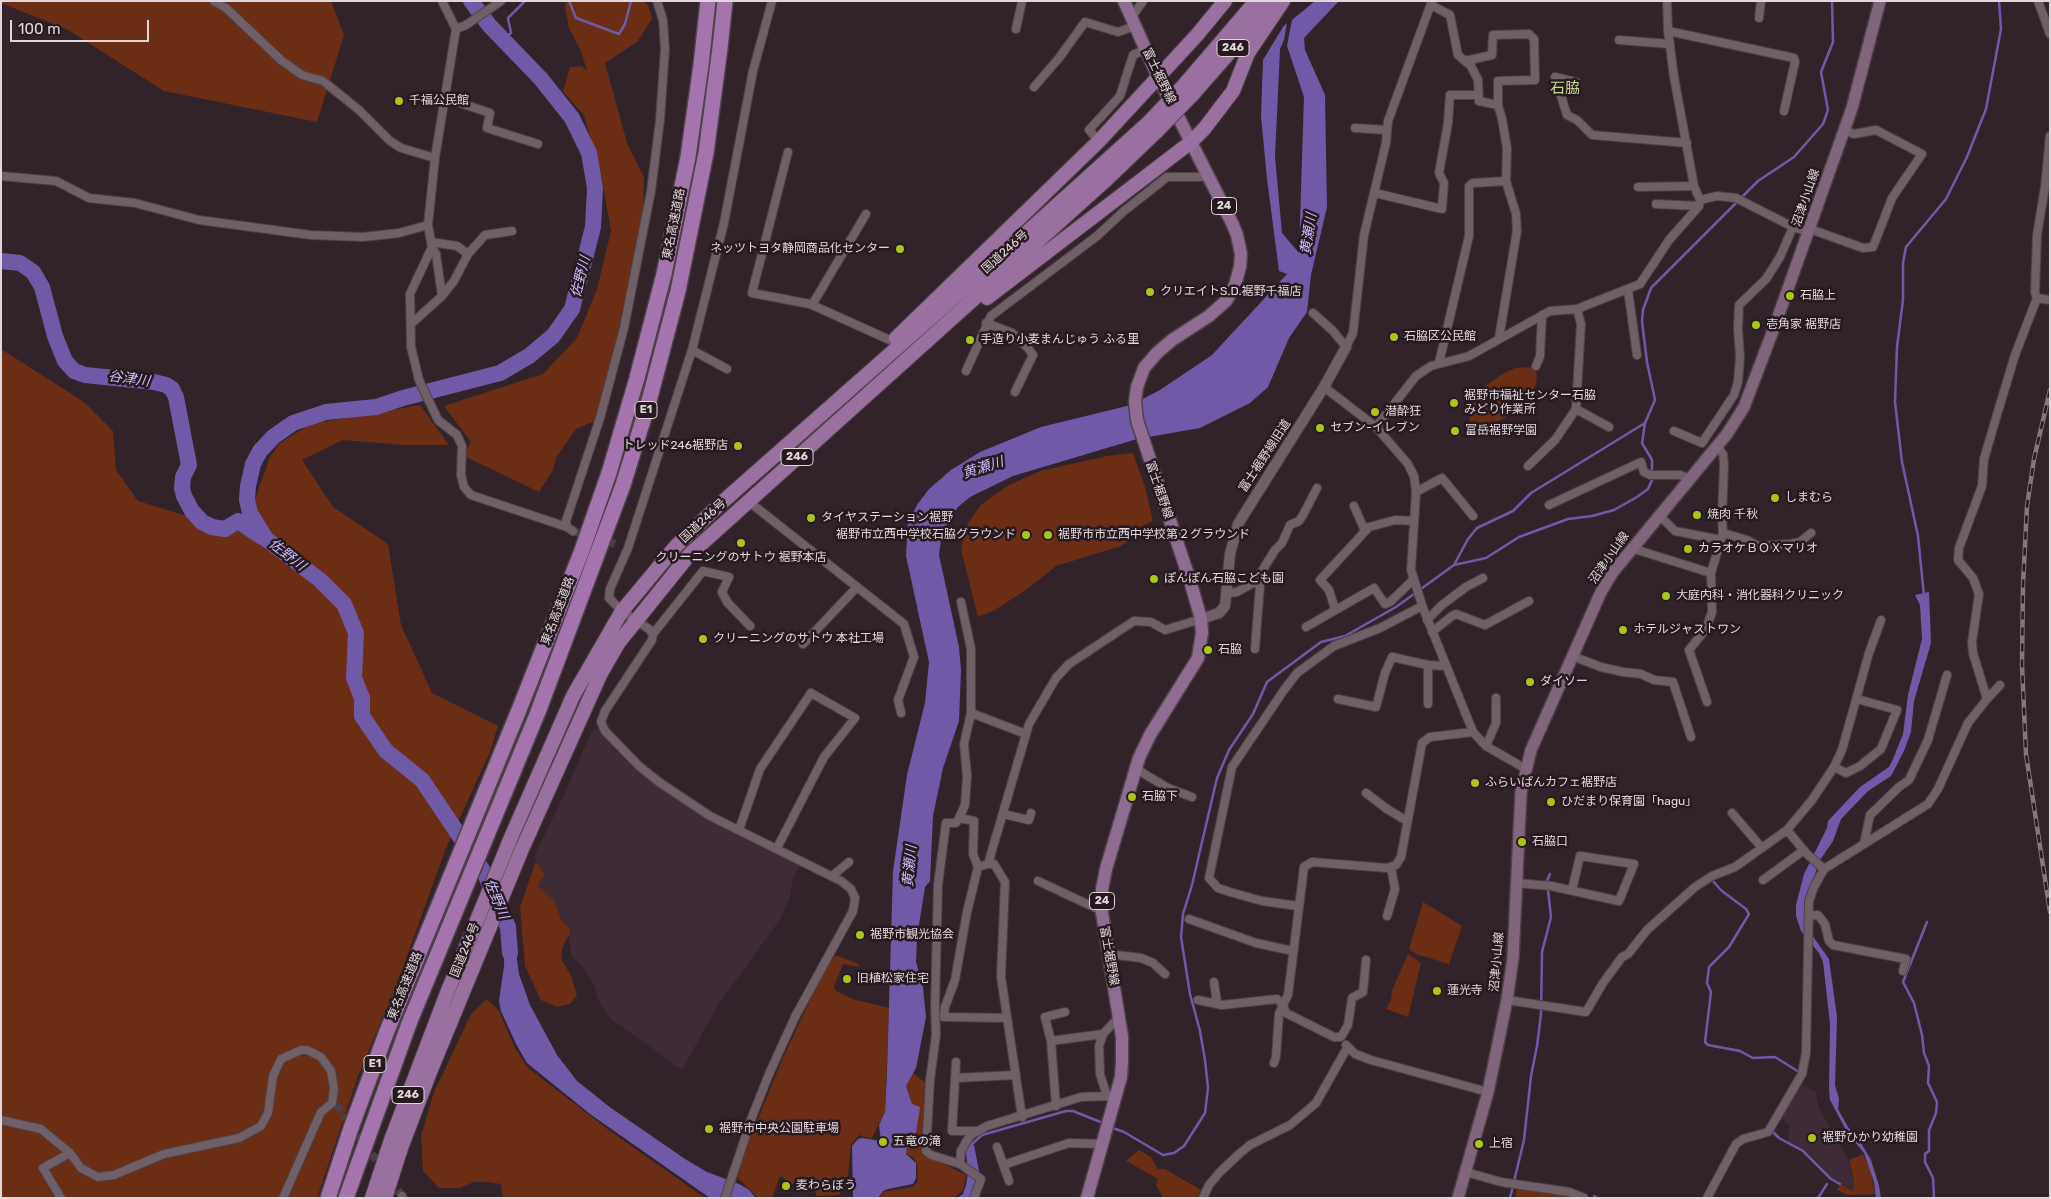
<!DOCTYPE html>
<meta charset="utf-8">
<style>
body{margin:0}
#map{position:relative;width:2051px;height:1199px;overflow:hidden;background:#32232a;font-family:Rubik,sans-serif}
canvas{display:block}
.frame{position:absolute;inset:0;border:2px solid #e1d7db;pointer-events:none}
.scale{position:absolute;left:10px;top:20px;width:139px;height:22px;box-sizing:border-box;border:2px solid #e1d7db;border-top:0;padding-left:6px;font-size:15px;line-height:18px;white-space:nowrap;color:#e1d7db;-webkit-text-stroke:4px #271920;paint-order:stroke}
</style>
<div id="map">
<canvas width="2051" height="1199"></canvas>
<div class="frame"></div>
<div class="scale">100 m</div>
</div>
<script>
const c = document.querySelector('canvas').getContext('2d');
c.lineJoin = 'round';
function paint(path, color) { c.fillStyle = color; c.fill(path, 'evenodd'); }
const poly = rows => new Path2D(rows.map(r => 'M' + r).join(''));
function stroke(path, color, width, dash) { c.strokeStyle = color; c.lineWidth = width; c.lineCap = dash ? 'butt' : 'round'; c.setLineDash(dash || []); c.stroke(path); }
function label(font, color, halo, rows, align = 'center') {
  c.font = font + ' Rubik,"Noto Sans JP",sans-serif'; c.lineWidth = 5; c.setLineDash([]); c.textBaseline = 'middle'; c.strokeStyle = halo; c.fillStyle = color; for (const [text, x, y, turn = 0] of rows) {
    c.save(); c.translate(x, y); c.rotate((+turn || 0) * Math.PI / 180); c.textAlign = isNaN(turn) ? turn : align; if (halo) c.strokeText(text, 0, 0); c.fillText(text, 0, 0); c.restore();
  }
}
paint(poly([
 [599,729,633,763,655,782,700,814,801,865,794,876,789,900,779,921,719,1003,682,1070,611,1019,599,1001,595,987,582,966,571,955,568,929,546,905,537,886,545,875,534,856,566,791,592,730],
 [1799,1084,1815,1091,1819,1108,1847,1157,1854,1182,1852,1190,1832,1178,1815,1159,1802,1149,1788,1143,1789,1125,1781,1119]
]), '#3f2b35');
paint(poly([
 [1,1,331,1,344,35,317,122,164,91,68,30,1,3],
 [566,1,643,1,648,5,652,19,637,42,605,63,627,143,644,177,643,221,603,406,595,421,576,429,556,458,553,470,539,492,464,456,471,442,444,406,543,374,577,338,597,289,611,231,602,180,584,115,563,92,570,67,581,66,587,70,580,49,569,28,565,7],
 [1,349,84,402,113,431,116,470,138,501,243,533,270,457,280,443,311,424,420,405,449,445,403,445,343,440,302,460,333,507,388,544,401,625,432,693,498,726,490,752,446,848,402,970,357,1079,317,1198,1,1198],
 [1533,367,1537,374,1536,384,1531,395,1518,410,1476,434,1469,427,1470,412,1474,394,1501,375,1515,368],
 [1133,453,1145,487,1153,521,1136,529,1129,541,1121,546,1056,566,1030,587,995,610,978,617,961,549,967,524,981,505,1007,486,1040,471,1107,456],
 [536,861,545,875,537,886,554,900,561,920,569,928,570,933,563,946,561,958,571,976,577,995,570,1004,557,1007,541,1000,525,966,520,907],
 [1423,902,1462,926,1449,964,1416,954,1409,949],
 [1408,954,1421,963,1408,1017,1386,1009,1391,1000,1392,990],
 [835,955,859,964,858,967,843,964,834,986,836,991,852,999,889,1008,885,1112,871,1139,859,1135,851,1145,847,1184,839,1195,816,1196,815,1183,811,1179,792,1184,780,1176,772,1198,758,1198,735,1175,782,1060,817,985],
 [487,999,499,1011,515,1048,528,1068,610,1131,705,1198,503,1198,501,1184,485,1182,474,1182,460,1188,439,1188,423,1171,421,1136,434,1092,471,1014],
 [913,1073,927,1084,927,1156,966,1175,963,1190,954,1198,879,1198,883,1192,912,1187,918,1182,917,1164,913,1157,906,1154,908,1142,916,1133,912,1104,906,1086],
 [1139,1150,1151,1157,1158,1169,1165,1169,1201,1190,1197,1198,1163,1198,1156,1185,1158,1179,1126,1161],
 [1863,1154,1871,1172,1875,1194,1853,1195,1845,1194,1837,1190,1841,1184,1853,1191,1854,1181,1849,1160],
 [1517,1188,1546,1191,1578,1198,1515,1198]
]), '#6c2d15');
paint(poly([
 [1315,1,1339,1,1304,38,1305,50,1325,95,1327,207,1311,275,1307,312,1289,338,1268,387,1250,403,1200,428,1137,439,1013,476,970,497,958,507,949,519,941,539,939,555,959,647,961,670,959,721,943,768,933,816,930,881,925,887,917,937,916,962,923,988,926,1017,916,1068,906,1086,912,1104,920,1107,916,1133,908,1142,906,1154,916,1163,916,1178,913,1184,888,1189,883,1191,878,1198,853,1198,852,1146,858,1139,862,1138,881,1141,879,1125,885,1112,887,1072,893,871,907,775,925,703,929,662,906,556,908,523,917,505,929,489,951,470,980,452,1041,427,1131,405,1160,390,1212,355,1287,274,1279,271,1267,179,1261,116,1263,60,1283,27,1287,23,1284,40,1280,49,1275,157,1282,233,1299,253,1304,97,1287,46,1292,20],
 [1929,592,1931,643,1914,701,1911,732,1904,751,1891,776,1868,791,1841,819,1833,841,1820,860,1806,901,1807,928,1829,959,1837,1017,1835,1085,1839,1099,1838,1109,1848,1127,1861,1143,1871,1160,1879,1186,1881,1198,1876,1198,1874,1182,1864,1153,1847,1132,1830,1100,1829,1089,1830,1024,1823,962,1819,953,1801,931,1796,916,1796,905,1804,874,1827,828,1828,821,1860,787,1889,767,1893,759,1903,734,1908,695,1922,639,1920,605,1915,595],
 [513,931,519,974,530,1005,557,1055,577,1081,611,1108,685,1159,707,1172,739,1184,748,1189,756,1198,710,1198,590,1114,527,1063,516,1044,501,1011,499,1001,504,966,505,933],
 [968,1144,974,1145,980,1176,969,1198,957,1198,963,1194,966,1185,968,1172,966,1152]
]), '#705aa8');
stroke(poly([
 [569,1,576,18,619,34,625,24,631,1],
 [503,40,511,33,508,18,525,1],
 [1454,565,1486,558,1519,537,1568,519,1592,516,1614,510,1637,497,1648,489,1652,480,1652,460,1642,443,1645,423],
 [1924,596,1918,536,1902,462,1895,402,1897,347,1903,300,1903,263,1906,247,1946,199,1967,157,1986,109,2001,29,1999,1],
 [1711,879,1722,891,1746,909,1749,914,1729,947,1709,967,1707,983,1711,992,1705,1042,1708,1045,1740,1051,1753,1058,1775,1057,1799,1072],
 [1927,922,1903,982,1914,1003,1922,1035,1924,1053,1929,1066,1928,1083,1937,1102,1936,1113,1929,1130,1929,1151,1925,1154,1925,1162,1933,1178,1934,1198],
 [1110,1127,1124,1132,1163,1155,1174,1153,1184,1146,1205,1113,1208,1088,1205,1060,1200,1031,1190,994,1181,937,1183,914,1192,885,1217,778,1229,750,1253,714,1267,682,1321,642,1345,636,1396,607,1454,565,1468,539,1477,528,1513,511,1531,493,1645,423,1655,400,1647,362,1642,322,1643,310,1651,288,1758,181,1794,157,1823,124,1828,110,1821,72,1833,42,1832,1],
 [1770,1129,1779,1138,1803,1151,1831,1179,1840,1184],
 [971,1148,971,1145,982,1135,1066,1111,1073,1111,1103,1123],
 [1594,1196,1597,1198],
 [1510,1198,1524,1140,1531,1076,1537,1046,1541,1014,1542,952,1551,917,1547,881,1550,874],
 [1818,1198,1827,1184]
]), '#705aa8', 2.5);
stroke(poly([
 [471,1,489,25,541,79,572,118,589,153,595,188,593,227,572,309,553,336,529,356,500,373,403,398,376,407,326,412,293,423,273,437,260,451,253,464,248,486,247,500,250,513,266,539,320,580,344,604,356,633,354,678,362,698,362,716,386,751,422,780,485,874,508,927,510,953],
 [1,261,20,263,33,272,42,287,55,336,65,361,74,371,85,375,154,382,166,385,172,389,176,397,189,465,183,477,182,488,184,496,192,511,202,522,212,527,225,529,238,521,262,537]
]), '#705aa8', 16);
stroke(poly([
 [573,531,619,545],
 [337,1105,382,1168],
 [391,1180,402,1196]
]), '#4c3e45', 8, [8, 4]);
const minor = poly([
 [214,1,226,8,281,60,302,75,323,81,359,110,390,141,401,148,435,158],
 [442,1,456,29,435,158,428,225,432,247,410,294,411,347,419,380,438,420,457,435,462,446,461,475,464,487,471,495,567,527,573,531],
 [1667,1,1668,31,1674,77,1694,186,1700,200],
 [2038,1,2050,34],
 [1431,5,1450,15,1458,55,1471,66,1478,80,1479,101,1498,105,1502,119,1507,148,1506,181,1516,214,1517,231,1499,338],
 [1131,18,1143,1],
 [1759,18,1761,1],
 [456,29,466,25,501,1],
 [1016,29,1022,1],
 [1668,31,1794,58,1795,62,1784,111],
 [1619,40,1670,44],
 [1465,61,1492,55,1493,35,1529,34,1534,39,1535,80,1498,81,1498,105],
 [1555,77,1567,115,1577,120,1592,135,1687,143],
 [1555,77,1576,82],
 [1034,87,1059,58,1085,22,1118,32,1135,26],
 [445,98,490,113,487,128,538,144],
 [1355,128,1386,130],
 [1099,141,1089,130,1120,96,1133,55,1146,49],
 [788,152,752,293,810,304,892,341],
 [1,176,56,181,89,198,135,203,199,220,311,235,363,237,399,233,428,225],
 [1638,187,1694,186],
 [1375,193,1442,209,1444,183,1439,173,1448,123,1450,95,1478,95],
 [1656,204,1699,206],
 [1810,229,1863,248,1873,247,1892,198,1922,154,1876,130,1854,134,1844,130],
 [431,242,457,246,468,254],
 [432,247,436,254,442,296],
 [1628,290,1637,355],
 [2037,298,2050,300],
 [812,305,866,214],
 [1313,313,1333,331,1346,347,1353,333,1364,235,1386,143,1388,121,1432,1],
 [986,323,1012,333,1028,348,1033,355,1015,392],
 [411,324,442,296,454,281,468,254,485,235,512,231],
 [692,350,727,369],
 [1439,363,1469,236,1469,186,1473,183,1506,181],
 [1536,366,1540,356,1542,315],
 [966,371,991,316,1097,236,1124,211,1167,177,1199,177,1207,175],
 [1324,387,1376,427,1408,464,1414,476,1416,492,1411,570,1423,608,1473,732,1486,746,1526,769],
 [1576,409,1609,427],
 [1376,427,1416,376,1431,366,1469,356,1550,311,1577,309,1640,284,1669,240,1699,206,1700,200,1717,196,1736,198,1793,227,1809,232],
 [1674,431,1702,443,1734,395,1738,382,1740,357,1738,329,1739,305,1766,279,1780,257,1793,227],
 [1528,466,1555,440,1576,409,1581,324,1577,309],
 [1416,492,1442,478,1473,516],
 [748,501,904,624,914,657,898,700,901,713],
 [1549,505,1641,462,1644,472,1650,475,1680,475,1690,479],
 [1354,506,1365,531],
 [1659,515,1675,531,1721,540],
 [567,527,566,521,600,418,624,328,651,191,660,120,665,49,663,20,657,1],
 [1723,533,1747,540,1758,546,1790,544,1800,542,1811,533],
 [1631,548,1711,573],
 [1255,582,1275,550,1282,543,1290,525,1299,521,1303,515,1317,488],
 [1228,593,1237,592,1255,582,1260,585,1255,649],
 [961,602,971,649,971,713],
 [1335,609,1329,590,1320,580,1369,527,1395,520,1414,521],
 [1427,620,1442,605,1466,587,1483,578],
 [1306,627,1374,588,1385,604,1390,602,1414,579],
 [1432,632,1452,616,1456,614,1485,625,1529,601],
 [653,634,703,571,729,577,722,592,727,602,750,626],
 [803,644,857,587],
 [1572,656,1601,667,1623,672,1641,674,1654,680,1673,682,1691,737],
 [1338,699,1376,707,1385,673,1392,657,1428,665,1446,666],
 [1987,699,1973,653,1972,642,1979,594,1973,578,1958,560,1959,548,1982,486,1984,459,1996,418,2015,355,2037,298,2035,293,2037,235,2045,187,2050,136],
 [1707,702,1689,650,1706,629,1712,612,1711,573,1723,533,1722,517,1724,465,1723,454,1717,447],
 [1428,704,1428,665],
 [1486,746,1496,723,1496,698],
 [1834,767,1846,773,1860,766,1881,749,1897,710,1857,699],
 [1136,769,1168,788,1192,797],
 [1366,793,1387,809,1407,821],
 [1732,813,1762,848],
 [1003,814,1029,820,1031,813],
 [959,818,965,805,967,776,964,744,971,713,1026,734],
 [739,830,760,769,811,693,855,718,824,757,777,848],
 [1787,830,1812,800,1834,767,1842,750,1869,653,1881,620],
 [1864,844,1870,815,1899,787,1909,780,1928,740,1947,675],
 [988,864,1029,724,1056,678,1069,664,1134,621,1151,622,1165,630,1201,619],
 [978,867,973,854,974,821,959,818,956,823,946,823,938,885,935,1007,936,1035,930,1080,926,1151,931,1155,960,1164,961,1151,966,1142,971,1135,987,1126,1081,1097,1107,1096,1114,1099],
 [832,876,849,862],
 [1763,880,1804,850],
 [1038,881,1102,911],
 [1516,883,1551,886,1619,901,1634,864,1580,856,1572,890],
 [1298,906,1262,901,1230,892,1218,888,1209,878,1232,767,1284,690,1297,673,1334,646,1380,628,1422,606],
 [1387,916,1395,889,1391,867],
 [1809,916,1818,915,1825,924,1829,941,1833,945,1906,959,1903,971],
 [1189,919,1256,943,1293,951],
 [1108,954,1141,958,1153,963,1165,974],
 [1366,960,1363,992,1352,998,1348,1025,1341,1037,1334,1037,1286,1013,1283,1005,1288,995,1304,867,1312,862,1387,868,1396,865,1401,857,1422,743,1430,737,1473,732],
 [1214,982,1217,1003],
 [1198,1000,1222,1005,1277,999,1283,1005,1279,1014,1276,1057,1274,1063],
 [1507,1000,1586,1012,1603,983,1622,957,1628,954,1647,930,1695,887,1712,876,1735,867,1787,830,1806,853,1824,869],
 [1007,1018,944,1017,945,1007,955,980,967,912,978,867,988,864,994,864,1005,882,1001,977,1022,1117],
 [1051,1041,1103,1034],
 [1346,1045,1355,1054,1371,1060,1488,1092],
 [956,1062,952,1131,978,1131],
 [955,1078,1016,1075],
 [1107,1096,1100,1074,1099,1046,1103,1034,1119,1017],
 [1056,1106,1051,1041,1045,1017,1065,1012],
 [1,1120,41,1129,70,1153,81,1168,98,1177,114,1175,164,1154,239,1138,261,1126,268,1113,273,1076,281,1059,301,1050,307,1050,321,1057,331,1071,334,1089,332,1103,321,1112,283,1198],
 [997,1147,1009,1181],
 [960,1164,981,1179,974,1198],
 [1003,1165,1069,1143,1101,1144],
 [1466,1172,1501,1182,1569,1192,1584,1198],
 [402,1196,403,1198],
 [61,1198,43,1168,70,1153],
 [725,1198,752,1117,769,1074,795,1017,853,911,855,898,851,889,841,881,710,816,659,782,639,766,605,731,601,722,605,711,652,640,653,634,649,629,622,611,609,598,610,589,628,548,692,350,724,223,753,71,772,1],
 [1203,1198,1209,1185,1220,1172,1239,1154,1250,1145,1290,1125,1316,1103,1347,1048],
 [1707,1198,1736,1144,1743,1139,1768,1132,1802,1074,1806,1053,1809,901,1814,887,1824,869,1928,804,1938,789,1968,723,1987,699,2000,685]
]);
const tertiary = poly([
 [1201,619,1219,613,1225,606,1230,554,1238,524,1324,387,1346,347]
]);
const secondary = poly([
 [1458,1198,1488,1092,1507,1000,1513,958,1521,792,1531,750,1601,592,1613,572,1727,434,1744,407,1774,328,1852,108,1880,1]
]);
const primary = poly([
 [1087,1198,1121,1077,1122,1061,1122,1037,1102,913,1102,889,1106,869,1139,758,1150,735,1198,658,1202,633,1201,619,1191,584,1137,420,1135,402,1137,387,1144,368,1157,353,1172,340,1209,316,1226,301,1235,285,1240,267,1241,254,1237,235,1233,225,1158,77,1124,1]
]);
const trunk = poly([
 [1184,85,1256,1],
 [1194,93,1230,52,1269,1],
 [987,298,1191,142,1204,129,1233,91,1248,53,1283,1],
 [896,338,1099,141,1197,35,1225,1],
 [372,1198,391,1140,447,993,512,835,573,696,622,611,676,546,719,505,984,271,1148,123],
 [385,1198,401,1148,430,1072,522,849,601,673,619,642,689,555,1107,179,1157,131]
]);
const motorway = poly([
 [328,1198,351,1128,387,1031,519,710,581,553,609,473,637,378,664,274,688,157,701,65,708,1],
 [346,1198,410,1021,538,712,623,485,649,401,678,291,706,153,720,48,725,1]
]);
stroke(minor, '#4d4147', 10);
stroke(tertiary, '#4d4147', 12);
stroke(secondary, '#4d4147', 14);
stroke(primary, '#4d4147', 15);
stroke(trunk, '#4d4147', 16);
stroke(motorway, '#4d4147', 18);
stroke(minor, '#715f67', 8);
stroke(tertiary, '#715f67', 10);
stroke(secondary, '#81657d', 11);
stroke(primary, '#906c92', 12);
stroke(trunk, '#9a70a0', 14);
stroke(motorway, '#a574af', 15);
const rail = poly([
 [2050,390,2034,459,2027,506,2023,585,2022,665,2026,754,2050,912]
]);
stroke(rail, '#84777d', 4.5);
stroke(rail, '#271920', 2.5, [8]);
const trunkBridge = poly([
 [1148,123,1184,85],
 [1157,131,1194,93]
]);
stroke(trunkBridge, '#4d4147', 16, []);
stroke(trunkBridge, '#9a70a0', 14);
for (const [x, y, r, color] of [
 [399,101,5,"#aac716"],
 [900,249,5,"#aac716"],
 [1150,292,5,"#aac716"],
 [1790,296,5,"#aac716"],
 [1756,325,5,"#aac716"],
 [1394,337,5,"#aac716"],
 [970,340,5,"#aac716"],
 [1454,403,5,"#aac716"],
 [1375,412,5,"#aac716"],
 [1320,428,5,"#aac716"],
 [1455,431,5,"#aac716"],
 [738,446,5,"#aac716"],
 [1775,498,5,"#aac716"],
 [1697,515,5,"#aac716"],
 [811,518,5,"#aac716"],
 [1026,535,5,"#aac716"],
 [1048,535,5,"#aac716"],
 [741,543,5,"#aac716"],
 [1688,549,5,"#aac716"],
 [1154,579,5,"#aac716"],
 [1666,596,5,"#aac716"],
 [1623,630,5,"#aac716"],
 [703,639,5,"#aac716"],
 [1208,650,5,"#aac716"],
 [1530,682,5,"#aac716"],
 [1475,783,5,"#aac716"],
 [1132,797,5,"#aac716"],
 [1551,802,5,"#aac716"],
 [1522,842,5,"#aac716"],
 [860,935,5,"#aac716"],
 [847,979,5,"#aac716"],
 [1437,991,5,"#aac716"],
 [709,1129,5,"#aac716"],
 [1812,1138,5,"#aac716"],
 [883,1142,5,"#aac716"],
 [1479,1144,5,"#aac716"],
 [786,1186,5,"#aac716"]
]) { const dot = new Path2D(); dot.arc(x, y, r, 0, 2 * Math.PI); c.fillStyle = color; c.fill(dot); stroke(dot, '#271920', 2); }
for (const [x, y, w] of [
 [1233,48,32],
 [1224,206,25],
 [646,410,22],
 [797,457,32],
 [1102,901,25],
 [375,1064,22],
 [408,1095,32]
]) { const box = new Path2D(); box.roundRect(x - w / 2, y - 8.5, w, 17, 4); c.fillStyle = '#271920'; c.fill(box); stroke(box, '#e1d7db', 1); }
label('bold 11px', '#e1d7db', null, [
 ["246",1233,48],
 ["24",1224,206],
 ["E1",646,410],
 ["246",797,457],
 ["24",1102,901],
 ["E1",375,1064],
 ["246",408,1095]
]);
label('12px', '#e1d7db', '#271920', [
 ["富士裾野線",1159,76,64],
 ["沼津小山線",1806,198,-71],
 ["東名高速道路",674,224,-79],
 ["国道246号",1005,252,-42],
 ["富士裾野線旧道",1265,456,-57],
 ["富士裾野線",1159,490,71],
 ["国道246号",703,521,-43],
 ["沼津小山線",1609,558,-55],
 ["東名高速道路",558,611,-69],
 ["国道246号",465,950,-68],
 ["富士裾野線",1109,956,80],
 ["沼津小山線",1497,962,-85],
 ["東名高速道路",405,986,-68]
]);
label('12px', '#e1d7db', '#271920', [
 ["千福公民館",409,101],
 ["ネッツトヨタ静岡商品化センター",890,249,"right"],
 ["クリエイトS.D.裾野千福店",1160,292],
 ["石脇上",1800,296],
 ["壱角家 裾野店",1766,325],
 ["石脇区公民館",1404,337],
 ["手造り小麦まんじゅう ふる里",980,340],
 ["裾野市福祉センター石脇",1464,396],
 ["みどり作業所",1464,410],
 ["潜酔狂",1385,412],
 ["セブン-イレブン",1330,428],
 ["富岳裾野学園",1465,431],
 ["トレッド246裾野店",728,446,"right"],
 ["しまむら",1785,498],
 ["焼肉 千秋",1707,515],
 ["タイヤステーション裾野",821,518],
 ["裾野市立西中学校石脇グラウンド",1016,535,"right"],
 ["裾野市市立西中学校第２グラウンド",1058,535],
 ["カラオケＢＯＸマリオ",1698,549],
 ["クリーニングのサトウ 裾野本店",741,558,"center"],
 ["ぽんぽん石脇こども園",1164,579],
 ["大庭内科・消化器科クリニック",1676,596],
 ["ホテルジャストワン",1633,630],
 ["クリーニングのサトウ 本社工場",713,639],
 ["石脇",1218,650],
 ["ダイソー",1540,682],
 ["ふらいぱんカフェ裾野店",1485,783],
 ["石脇下",1142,797],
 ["ひだまり保育園「hagu」",1561,802],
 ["石脇口",1532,842],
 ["裾野市観光協会",870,935],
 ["旧植松家住宅",857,979],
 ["蓮光寺",1447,991],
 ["裾野市中央公園駐車場",719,1129],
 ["裾野ひかり幼稚園",1822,1138],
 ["五竜の滝",893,1142],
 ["上宿",1489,1144],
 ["麦わらぼう",796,1186]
], 'left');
label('italic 14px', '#ccbdfe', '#271920', [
 ["黄瀬川",1309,234,-81],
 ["佐野川",581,277,-76],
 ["谷津川",129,379,8],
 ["黄瀬川",983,468,-18],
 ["佐野川",287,555,38],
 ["黄瀬川",910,866,-85],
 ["佐野川",496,899,67]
]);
label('15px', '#c8da8e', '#271920', [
 ["石脇",1565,89]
]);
</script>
